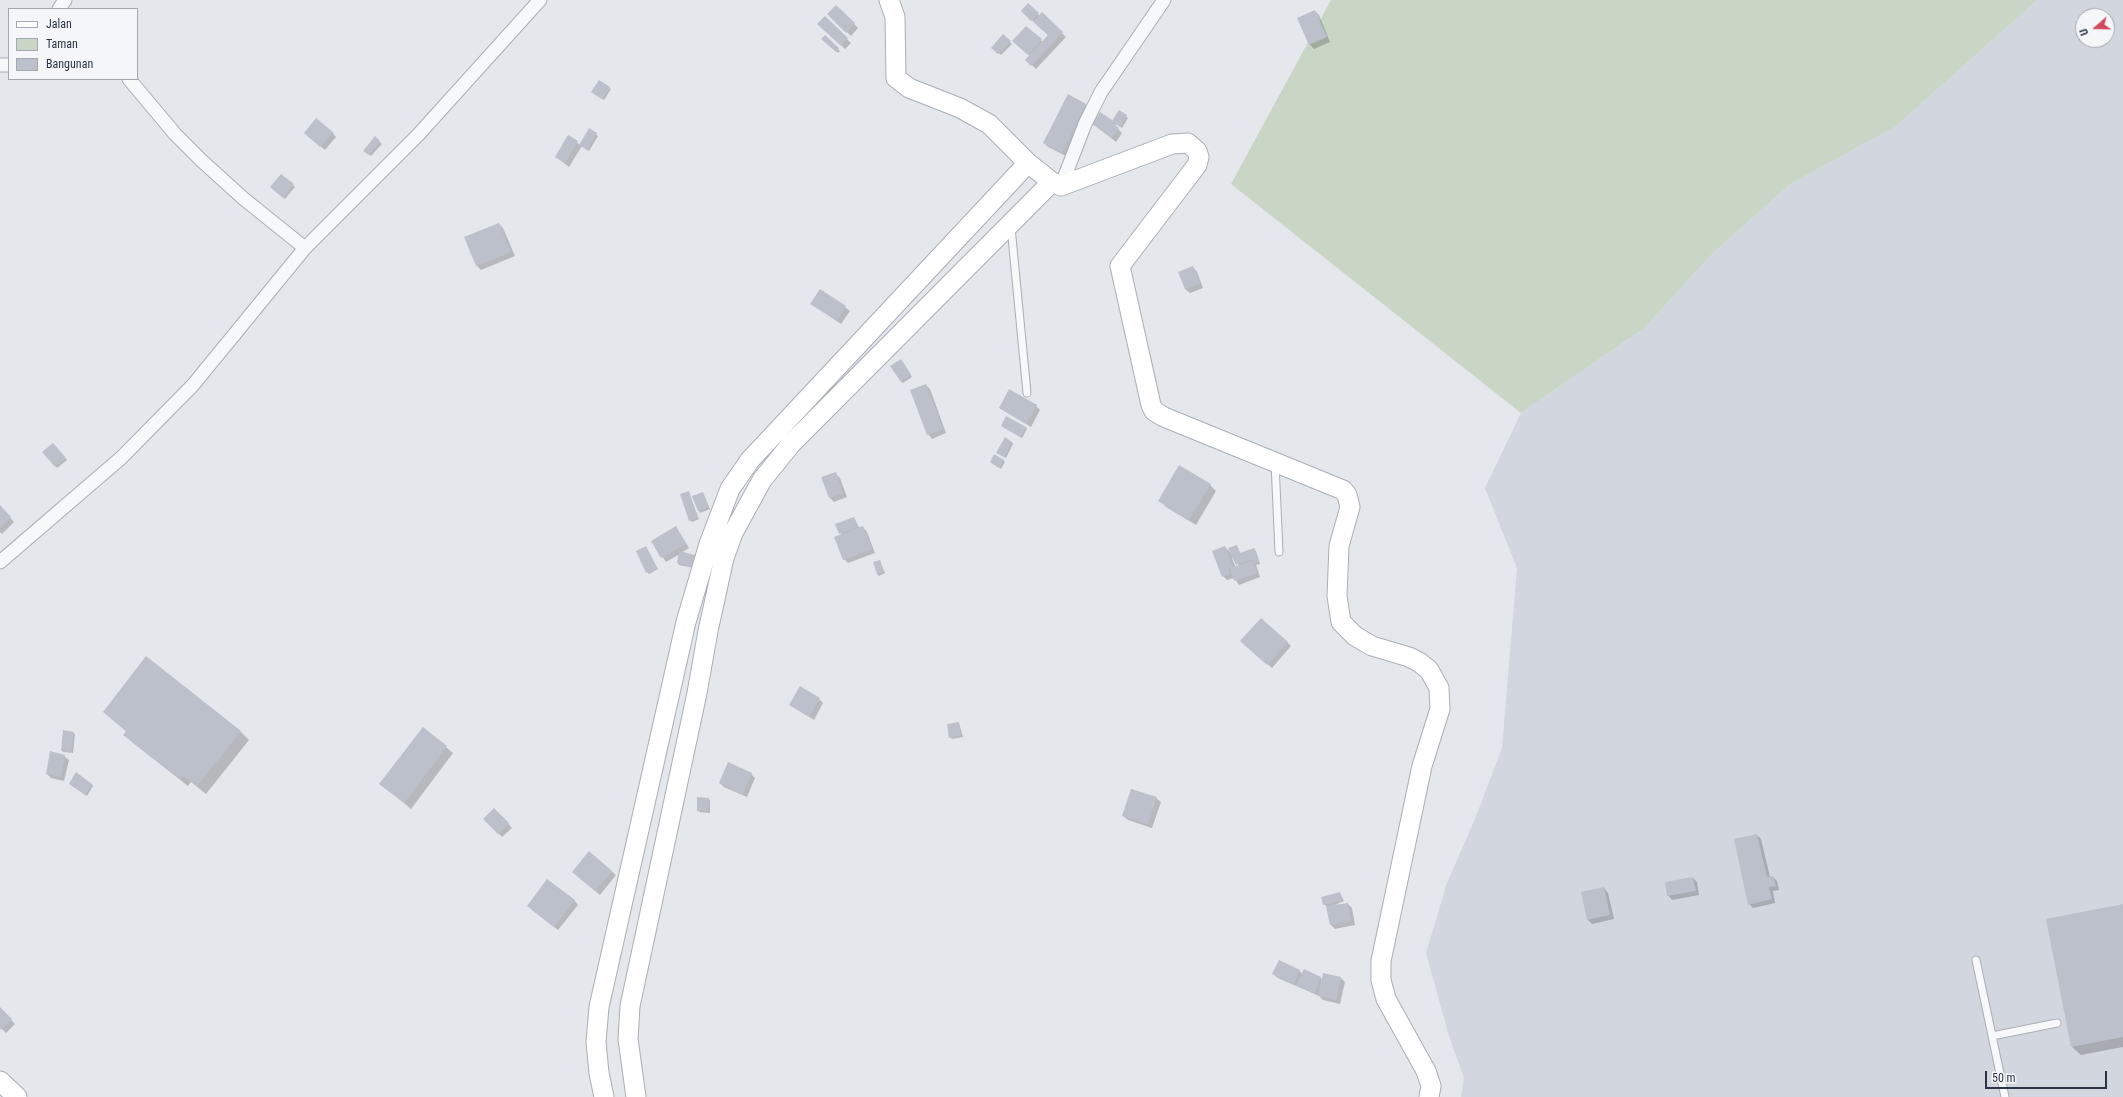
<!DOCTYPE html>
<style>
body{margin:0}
#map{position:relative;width:2123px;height:1097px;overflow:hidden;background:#e4e7ec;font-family:"Roboto Condensed",sans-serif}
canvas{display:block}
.legend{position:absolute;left:8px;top:8px;width:130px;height:72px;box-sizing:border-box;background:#f4f6f9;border:1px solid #a4a8b1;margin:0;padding:5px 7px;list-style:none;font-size:12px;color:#2b3445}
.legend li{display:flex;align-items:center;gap:8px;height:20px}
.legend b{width:20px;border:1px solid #a4a8b1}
.north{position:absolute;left:2075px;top:8px;width:40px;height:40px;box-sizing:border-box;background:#f4f6f9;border:1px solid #a4a8b1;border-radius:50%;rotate:250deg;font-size:11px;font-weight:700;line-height:16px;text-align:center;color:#2b3445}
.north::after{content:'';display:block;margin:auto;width:14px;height:18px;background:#d1495b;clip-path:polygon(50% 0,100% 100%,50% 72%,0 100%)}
.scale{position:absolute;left:1985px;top:1071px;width:122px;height:18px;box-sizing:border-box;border:2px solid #2b3445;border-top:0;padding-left:5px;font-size:12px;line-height:14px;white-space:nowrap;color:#2b3445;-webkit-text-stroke:3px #f4f6f9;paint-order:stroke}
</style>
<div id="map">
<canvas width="2123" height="1097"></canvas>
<ul class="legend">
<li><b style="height:5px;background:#fff"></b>Jalan</li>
<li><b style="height:11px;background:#c9d6c5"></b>Taman</li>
<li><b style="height:11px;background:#bbc0ca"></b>Bangunan</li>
</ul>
<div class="north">U</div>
<div class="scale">50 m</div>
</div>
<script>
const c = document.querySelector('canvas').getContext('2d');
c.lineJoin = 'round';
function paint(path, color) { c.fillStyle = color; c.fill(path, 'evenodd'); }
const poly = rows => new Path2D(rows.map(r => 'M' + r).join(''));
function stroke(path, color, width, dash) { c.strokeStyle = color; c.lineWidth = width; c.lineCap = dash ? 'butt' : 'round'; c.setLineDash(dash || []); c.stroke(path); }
paint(poly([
 [2037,0,2123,0,2123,1097,1461,1097,1464,1078,1449,1036,1426,953,1447,883,1475,819,1502,748,1517,568,1485,488,1521,413,1644,328,1714,252,1790,184,1895,127],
 [2083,16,2107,16,2107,40,2083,40]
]), '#d2d6de');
paint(poly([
 [1331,0,2037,0,1895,127,1790,184,1714,252,1644,328,1521,413,1231,184]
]), '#c9d6c5');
paint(poly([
 [1028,4,1040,16,1042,14,1066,37,1036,69,1027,60,1030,56,1018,45,1026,27,1043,42,1049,36,1022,11],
 [836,6,858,28,851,36,828,14],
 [1315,11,1319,15,1330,42,1314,49,1310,45,1299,19],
 [825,18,851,43,845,49,819,24],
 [825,36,840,51,838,53,823,39],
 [1003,36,1012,44,1001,55,992,48],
 [609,88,611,89,604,100,594,94],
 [1086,105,1090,109,1066,156,1048,147,1044,143],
 [1120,111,1128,118,1122,128,1116,124,1115,126,1122,133,1116,142,1093,124,1101,113,1113,122],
 [590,130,598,136,589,151,582,146,569,167,556,157,568,136,580,145],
 [332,132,336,137,325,150,309,137],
 [375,138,382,144,371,156,364,151],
 [282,175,295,187,285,199,273,189],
 [499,224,503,228,515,256,481,270,477,266],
 [1193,267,1197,272,1203,288,1190,293,1185,289,1179,273],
 [821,290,850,311,841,324,812,304],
 [903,362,912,377,903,383,901,381],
 [926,385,930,389,946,433,932,439,928,434],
 [1036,406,1040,410,1031,427,1000,408],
 [1002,426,1025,427,1027,429,1022,438],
 [1012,442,1013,444,1006,458,999,454],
 [55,446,67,460,57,468,44,452],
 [1003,460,1005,462,1001,469,991,462],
 [836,474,840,478,847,497,834,502,830,498],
 [1210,485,1216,491,1196,525,1166,507,1159,500],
 [688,492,699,519,692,522,690,520],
 [703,493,710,509,700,513,694,497],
 [0,507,14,522,2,534,0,532],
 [854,518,860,529,863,527,867,532,875,553,848,563,844,559,842,535,836,524],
 [676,527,689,548,681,553,696,558,694,568,679,565,678,563,680,554,666,562,652,541],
 [1236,546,1241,554,1254,549,1256,551,1260,564,1256,565,1260,577,1239,585,1234,578,1227,580,1223,576,1225,547,1230,552],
 [1235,557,1239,566,1236,568,1232,558],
 [646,547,658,569,649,574,647,572],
 [880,561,885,573,879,576,877,574],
 [1287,642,1291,646,1272,668,1246,645],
 [819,699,823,703,814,720,791,705],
 [104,712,240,731,249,740,206,794,191,782,188,786,133,743,125,735,127,732],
 [959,723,963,737,952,739,950,737],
 [423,728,453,753,411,809,381,784],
 [73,733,75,734,73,753,63,752,62,750],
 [64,756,69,760,64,781,51,778,47,774],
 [751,774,755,778,747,797,724,787,720,783],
 [92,784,93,786,87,796,72,785],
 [1156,798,1161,802,1152,828,1128,820,1123,816],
 [709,799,710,800,710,813,699,812,698,810],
 [494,809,512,828,502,837,484,819],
 [1757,835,1761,839,1770,877,1773,877,1777,881,1779,890,1773,891,1775,903,1753,908,1749,904],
 [611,871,616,875,600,895,577,876],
 [1693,878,1697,882,1699,895,1672,900,1668,895],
 [1604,888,1608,893,1614,919,1592,924,1588,920,1582,893],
 [1340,893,1344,901,1330,907,1348,904,1352,908,1355,925,1335,929,1330,924,1327,906,1324,905],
 [574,900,578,905,558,930,532,910],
 [2123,905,2123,1047,2081,1055,2072,1047],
 [1299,970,1302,974,1304,970,1322,979,1341,978,1345,982,1340,1004,1323,1000,1319,996,1278,978,1273,974],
 [0,1008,15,1024,6,1033,0,1027]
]), '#0003');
paint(poly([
 [1028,3,1039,13,1031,21,1021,11],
 [836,5,855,23,846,33,827,14],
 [1315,10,1327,37,1309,45,1297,18],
 [1042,12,1063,32,1031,66,1025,60,1048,35,1033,22],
 [825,16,848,38,841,46,817,24],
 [1026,26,1042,39,1028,55,1012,41],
 [1003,34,1011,41,998,54,991,48],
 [825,35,839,48,836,52,821,39],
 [599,80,610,87,602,99,591,92],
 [1068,94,1086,104,1062,153,1043,143],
 [1119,110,1127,115,1120,127,1112,121],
 [1100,112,1112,120,1111,122,1119,128,1112,138,1092,124],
 [316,118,333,132,320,147,304,133],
 [589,128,597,133,587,150,579,145],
 [568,135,578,141,565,163,555,157],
 [375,136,380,141,369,155,363,151],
 [281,174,294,184,283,198,270,187],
 [499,223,511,252,476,266,464,237],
 [1193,266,1200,284,1185,289,1178,272],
 [820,289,846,306,837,321,810,304],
 [901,359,911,375,901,382,890,366],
 [926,384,943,429,927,435,910,390],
 [1009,389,1037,405,1026,424,999,408],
 [1006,416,1026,427,1020,437,1001,426],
 [1005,437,1012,442,1004,457,996,453],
 [53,443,66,458,55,467,42,452],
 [994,454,1004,460,999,468,990,462],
 [1179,465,1211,484,1189,520,1158,501],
 [836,472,843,493,829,498,821,477],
 [689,491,698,518,689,521,680,494],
 [703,492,709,507,698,511,692,496],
 [0,505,11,517,0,528],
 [854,517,858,527,839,534,835,524],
 [676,526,686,544,661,558,651,541],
 [863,526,872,549,843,560,834,537],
 [1237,545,1240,553,1254,548,1259,562,1254,564,1252,559,1236,565,1228,548],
 [646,546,657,568,646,573,636,551],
 [1225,546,1233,567,1228,569,1230,574,1222,577,1212,551],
 [679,551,695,555,692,567,677,563],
 [880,560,884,572,877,574,873,562],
 [1252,561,1257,573,1234,581,1230,568],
 [1261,618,1288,642,1267,665,1240,641],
 [146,656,241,731,197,786,182,775,179,778,123,735,126,731,103,712],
 [800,686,820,698,809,717,789,705],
 [959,722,961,735,949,738,947,724],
 [423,727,447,746,404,803,379,784],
 [63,730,74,732,71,752,61,751],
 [50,751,65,755,61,777,46,774],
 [728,762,752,773,743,794,719,783],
 [76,772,92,784,85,795,69,784],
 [1131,789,1157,797,1148,824,1122,816],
 [697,797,709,798,708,811,697,811],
 [494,808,509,823,498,834,483,819],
 [1757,834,1767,877,1773,876,1776,886,1769,887,1772,899,1748,905,1734,839],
 [589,851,612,871,595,891,572,872],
 [1693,877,1696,891,1667,896,1665,882],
 [547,879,575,900,554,927,527,906],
 [1604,887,1610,915,1587,920,1581,892],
 [1340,892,1342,900,1323,905,1321,897],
 [1348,903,1351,921,1330,925,1326,906],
 [2123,904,2123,1037,2071,1047,2046,919],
 [1279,960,1300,970,1294,984,1272,974],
 [1304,969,1321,977,1314,993,1296,985],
 [1323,973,1341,977,1336,1000,1318,996],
 [0,1007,12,1019,1,1030,0,1029]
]), '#bbc0ca');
const lane = poly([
 [1011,227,1027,393],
 [1275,463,1279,552],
 [1976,960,2005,1097],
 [1992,1036,2057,1023]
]);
const street = poly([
 [59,9,65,0],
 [0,65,9,65],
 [129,79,175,134,202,161,244,199,305,248],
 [1061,186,1085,124,1101,92,1164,0],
 [0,562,121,458,193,385,305,248,418,135,540,0]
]);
const secondary = poly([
 [889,0,895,17,896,78,909,88,960,108,989,124,1028,163,1052,182,1061,186,1172,144,1188,143,1197,151,1199,157,1197,165,1120,266,1151,405,1154,411,1164,417,1343,490,1347,495,1350,507,1339,546,1337,596,1341,622,1355,636,1372,646,1409,657,1419,662,1429,670,1439,688,1440,709,1422,766,1381,961,1381,980,1386,999,1426,1071,1431,1086,1429,1097],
 [0,1081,17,1097],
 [604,1097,599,1073,596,1042,599,1007,686,622,709,544,730,489,750,460,1028,163],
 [636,1097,628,1039,630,1006,697,693,708,631,724,558,733,533,762,480,791,444,1052,182]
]);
stroke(lane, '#a9aeb7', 9);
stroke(street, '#a9aeb7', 15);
stroke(secondary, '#a9aeb7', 21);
stroke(lane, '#f7f8fa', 7);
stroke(street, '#f7f8fa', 13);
stroke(secondary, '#fff', 19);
</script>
